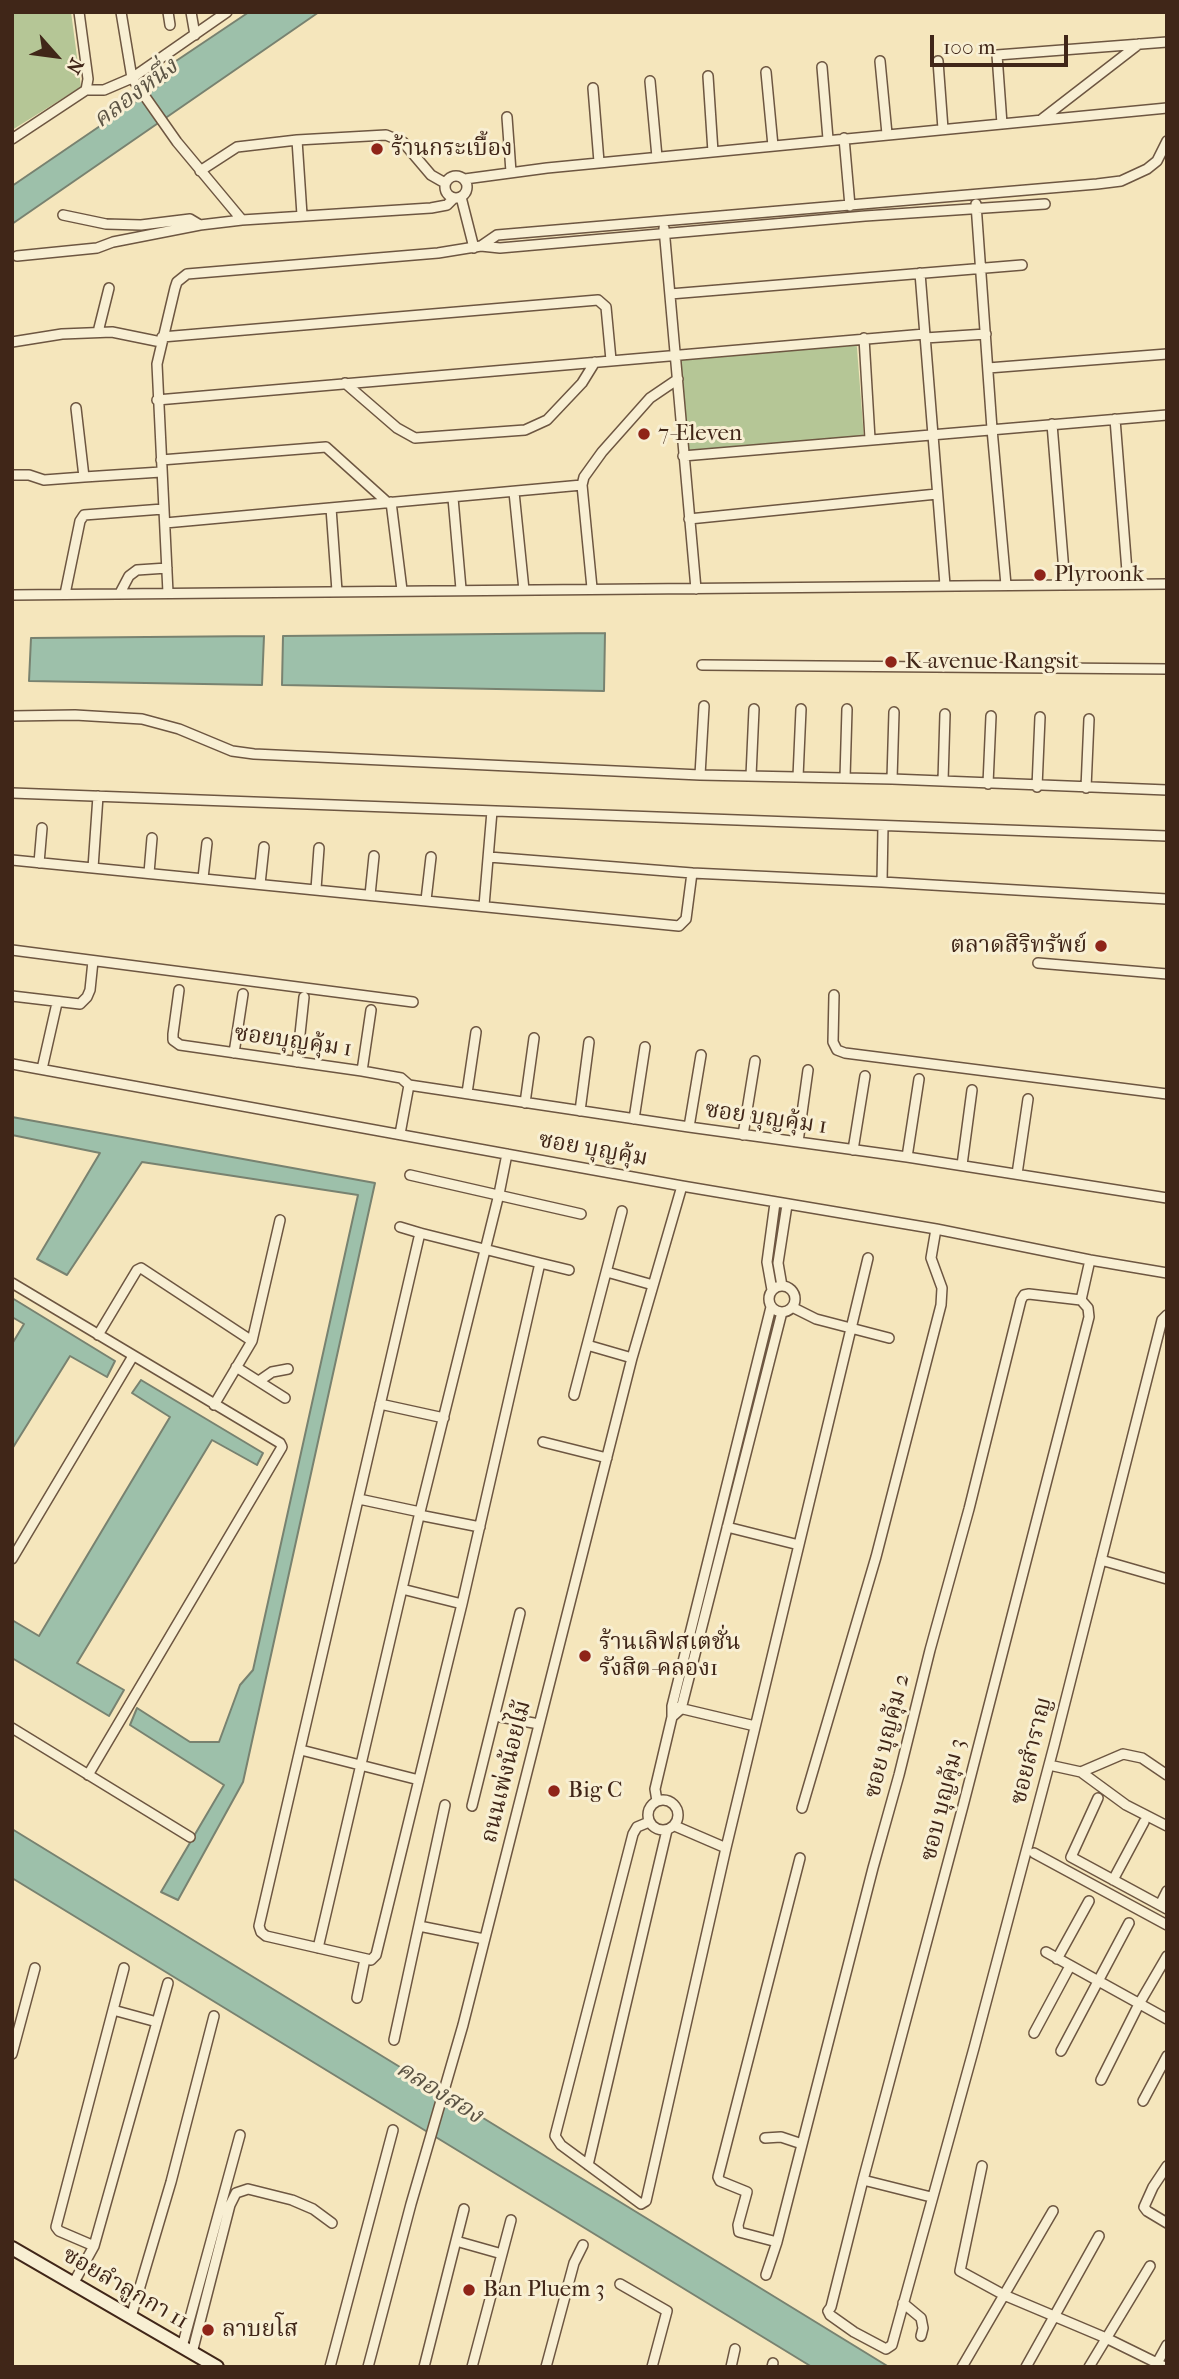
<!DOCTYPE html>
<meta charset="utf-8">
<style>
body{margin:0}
#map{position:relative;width:1179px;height:2379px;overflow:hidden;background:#f5e6bc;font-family:"IM FELL French Canon",serif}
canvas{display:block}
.frame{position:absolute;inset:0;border:14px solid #402618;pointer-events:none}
.north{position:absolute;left:21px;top:21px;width:70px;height:70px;-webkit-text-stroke:5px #f8efd3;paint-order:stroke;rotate:118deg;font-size:19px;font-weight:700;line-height:28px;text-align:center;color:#402618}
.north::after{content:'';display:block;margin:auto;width:24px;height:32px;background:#402618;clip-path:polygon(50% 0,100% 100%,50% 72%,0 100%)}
.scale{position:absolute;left:930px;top:35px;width:138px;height:32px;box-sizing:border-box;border:4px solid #402618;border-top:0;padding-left:9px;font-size:21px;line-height:24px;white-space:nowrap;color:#402618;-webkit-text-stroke:5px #f8efd3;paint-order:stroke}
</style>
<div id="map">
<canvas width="1179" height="2379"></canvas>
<div class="frame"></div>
<div class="north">N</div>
<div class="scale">100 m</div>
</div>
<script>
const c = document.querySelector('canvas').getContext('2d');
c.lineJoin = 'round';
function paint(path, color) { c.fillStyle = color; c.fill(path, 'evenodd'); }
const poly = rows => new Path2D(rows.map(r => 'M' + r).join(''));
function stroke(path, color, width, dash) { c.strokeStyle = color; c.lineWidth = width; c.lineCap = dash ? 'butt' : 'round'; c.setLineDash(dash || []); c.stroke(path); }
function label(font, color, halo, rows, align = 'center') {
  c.font = font + ' "IM FELL French Canon","Noto Serif Thai",serif'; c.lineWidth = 6; c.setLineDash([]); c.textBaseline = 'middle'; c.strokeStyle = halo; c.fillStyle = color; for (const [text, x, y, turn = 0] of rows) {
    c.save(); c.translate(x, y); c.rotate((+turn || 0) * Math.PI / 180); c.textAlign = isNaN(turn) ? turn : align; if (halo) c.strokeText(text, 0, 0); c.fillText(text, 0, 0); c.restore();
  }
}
paint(poly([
 [12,12,71,12,81,87,12,130],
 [856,336,864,438,687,453,677,355]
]), '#b5c696');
const water = poly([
 [249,12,319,12,12,224,12,186,166,81,167,67,249,12],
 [605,633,604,691,282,685,283,636,605,633],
 [264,636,262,685,29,681,31,638,264,636],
 [12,1117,375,1183,243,1782,178,1900,161,1892,224,1785,130,1725,137,1708,190,1742,219,1742,240,1685,253,1670,358,1195,142,1162,67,1275,37,1259,100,1153,12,1135,12,1117],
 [12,1298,115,1361,107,1377,70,1356,12,1449,12,1344,24,1324,12,1317,12,1298],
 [141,1380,263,1453,257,1465,212,1440,77,1663,124,1690,109,1716,12,1658,12,1620,39,1636,170,1417,132,1393,141,1380],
 [12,1829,889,2367,812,2367,12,1878,12,1829]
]);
paint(water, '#9dc0aa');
stroke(water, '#788270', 2);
const street = poly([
 [79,12,88,79,86,90],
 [121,12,132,78,177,142,242,220,431,208,447,205,454,198],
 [168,12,170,25],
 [191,12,195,35],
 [880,61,887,134],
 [938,61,943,129],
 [822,67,828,139],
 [766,72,773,146],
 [708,76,713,152],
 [650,81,657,157],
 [593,88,599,162],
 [507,117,511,172],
 [1042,119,1139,44],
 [1002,124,997,55,1167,42],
 [844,138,850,206],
 [12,139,86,90,104,90,132,78,227,12],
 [297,140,302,215],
 [200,171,237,147,297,140,386,135,403,142,431,175,445,183],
 '445 187a11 11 0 1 1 22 0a11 11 0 1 1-22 0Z',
 [465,179,547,168,1167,108],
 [461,197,474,248],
 [976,204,992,429,1006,585],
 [63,215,106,224,141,225,190,219,200,225],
 [664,228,696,589],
 [481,246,500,248,865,216,1045,204],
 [17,256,97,248,113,242,200,225,242,220],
 [920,273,945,585],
 [670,294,1022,265],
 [98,332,109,288],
 [162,337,598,300,606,307,611,360],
 [864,338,870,439],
 [925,338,986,334],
 [12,342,62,334,112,332,161,342],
 [988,368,1167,354],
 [345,383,397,428,415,438,525,430,547,420,582,383,595,362],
 [157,400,925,334],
 [76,408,84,477,161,472],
 [1115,419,1128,584],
 [1052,424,1065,584],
 [683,456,1167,415],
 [161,460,326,447,387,502],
 [12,475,29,475,44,480,84,477],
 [514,492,524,590],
 [453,498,461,589],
 [391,502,402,590],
 [331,508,337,591],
 [689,519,937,494],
 [165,523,582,485],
 [592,588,582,485,584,477,602,452,650,398,678,379],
 [120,593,129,576,137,570,167,568],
 [168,593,157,364,175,288,177,282,187,274,438,253,481,246,497,235,1097,184,1121,181,1147,169,1157,161,1167,141],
 [65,594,80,521,84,515,163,509],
 [12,595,1167,584],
 [702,665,1167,669],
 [12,716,75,715,142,719,179,729,232,751,254,754,700,775,892,779,1167,790],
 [700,775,704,706],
 [751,776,754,709],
 [798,777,801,709],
 [845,778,847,709],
 [892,779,894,712],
 [943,781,945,714],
 [988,784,991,716],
 [1037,787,1040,717],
 [1086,788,1089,719],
 [12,793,1167,836],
 [489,857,692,873],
 [12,860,679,926,686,919,692,873,882,882,883,826],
 [39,863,42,828],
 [93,868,98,796],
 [149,873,152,838],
 [203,878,207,843],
 [882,882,1167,899],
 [260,884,264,847],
 [316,889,319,848],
 [370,895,374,856],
 [426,900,431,857],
 [484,906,492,811],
 [12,950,413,1002],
 [1038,963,1167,974],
 [179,990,173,1034,173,1040,180,1045,362,1071,401,1078,409,1085],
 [834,995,833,1042,837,1050,845,1053,1167,1094],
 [12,996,80,1004,87,997,90,990,93,961],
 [234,1053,243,994],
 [297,1062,304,997],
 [12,1064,682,1186,936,1229,1090,1260,1167,1273],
 [42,1069,57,1003],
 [362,1071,371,1010],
 [467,1093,476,1032],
 [525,1103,534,1038],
 [580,1111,589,1042],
 [634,1119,645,1047],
 [689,1127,701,1055],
 [400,1134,409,1085,689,1127,907,1157,1167,1198],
 [743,1135,755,1061],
 [798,1142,808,1070],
 [853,1150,865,1076],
 [907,1157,919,1079],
 [962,1165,972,1090],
 [1017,1174,1028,1099],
 [410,1175,581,1214],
 [400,1227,420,1233],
 [420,1233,540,1263,462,1604,376,1955,371,1960,266,1936,261,1932,259,1926,420,1233],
 [540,1263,569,1270],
 [607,1272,653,1285],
 [12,1283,280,1443,282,1447,88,1775],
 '769 1299a13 13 0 1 1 26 0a13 13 0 1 1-26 0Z',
 [782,1286,778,1263,787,1205],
 [772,1290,767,1262,775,1203],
 [1081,1300,1088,1308,1089,1317,963,1806,863,2180,831,2307,828,2311,830,2315,854,2332,886,2349,892,2345,974,2048,1054,1746,1162,1320,1167,1315],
 [1081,1300,1090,1260],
 [792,1307,816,1319,889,1338],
 [98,1335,137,1270,141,1268,252,1341,214,1405],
 [252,1341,280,1220],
 [587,1345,632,1358],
 [236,1367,285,1398],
 [259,1381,272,1372,288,1369],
 [574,1395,622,1211],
 [380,1404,444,1418],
 [543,1442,607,1458],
 [359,1499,420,1512],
 [419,1515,480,1527],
 [727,1527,799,1545],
 [12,1559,133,1356],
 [1101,1560,1167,1579],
 [402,1589,462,1604],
 [675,1707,755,1726],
 [495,1716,539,1724],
 [672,1717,681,1709,782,1312],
 [12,1728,190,1837],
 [301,1750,419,1780],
 [1049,1765,1081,1772,1123,1754,1142,1758,1167,1775],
 [1081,1772,1126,1805,1167,1826],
 [1098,1798,1071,1857,1167,1909],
 '648 1815a15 15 0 1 1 30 0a15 15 0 1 1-30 0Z',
 [657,1801,655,1789,672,1717,672,1706,771,1307],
 [472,1806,520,1613],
 [802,1808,876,1557,941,1305,942,1288,931,1258,936,1229],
 [649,1822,637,1827,633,1834,555,2136,561,2145,641,2204,646,2201,726,1848,868,1258],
 [675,1826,726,1848],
 [1034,1853,1167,1925],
 [1113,1880,1144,1822],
 [1160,1905,1167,1891],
 [419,1926,484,1939],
 [318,1948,420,1512,499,1194,507,1154],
 [1046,1952,1167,2019],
 [1057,1959,1089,1901],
 [357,1998,365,1959],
 [113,2010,157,2022],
 [1034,2033,1070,1966],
 [394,2040,445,1805],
 [1061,2051,1129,1923],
 [12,2054,35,1968],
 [1101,2080,1139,2004,1167,1956],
 [1143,2101,1167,2056],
 [765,2138,781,2137,802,2144],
 [588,2165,667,1830],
 [982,2166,960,2271,1004,2295,1106,2338,1165,2367],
 [1167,2166,1153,2187,1144,2207,1147,2211,1167,2223],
 [863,2180,931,2197],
 [456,2241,502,2254],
 [777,2242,739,2232,738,2225,747,2192,720,2181,718,2177,800,1858],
 [94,2246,59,2231,56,2227,124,1968],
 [766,2275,777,2242,873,1868,899,1775,930,1650,969,1509,1021,1300,1024,1295,1029,1294,1081,1300],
 [73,2284,94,2246,168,1983],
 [620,2284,667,2311,652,2367],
 [903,2303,921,2318,923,2328,921,2336],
 [131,2317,171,2182,214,2016],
 [182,2347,240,2135],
 [192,2353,230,2205,236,2193,248,2189,292,2200,313,2209,332,2223],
 [1156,2365,1167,2345],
 [330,2367,393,2130],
 [368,2367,411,2204,463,2025,632,1358,682,1186],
 [424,2367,464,2209],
 [472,2367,511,2220],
 [546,2367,574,2263,583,2245],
 [731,2367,735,2349],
 [772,2367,773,2363],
 [962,2367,1053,2211],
 [1026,2367,1099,2236],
 [1089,2367,1150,2266]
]);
const secondary = poly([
 [12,2248,217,2367]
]);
stroke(street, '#6d5641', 12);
stroke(secondary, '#402618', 16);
stroke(street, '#f8efd3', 9);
stroke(secondary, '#f8efd3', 12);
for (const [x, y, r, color] of [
 [377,149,7,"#8f2418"],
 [644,434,7,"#8f2418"],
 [1040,575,7,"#8f2418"],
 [891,662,7,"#8f2418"],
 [1101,946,7,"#8f2418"],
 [585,1656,7,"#8f2418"],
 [554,1791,7,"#8f2418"],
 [469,2290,7,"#8f2418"],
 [208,2330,7,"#8f2418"]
]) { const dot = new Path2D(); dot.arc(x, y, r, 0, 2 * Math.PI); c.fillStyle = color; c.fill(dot); stroke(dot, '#f8efd3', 2.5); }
label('23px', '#402618', '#f8efd3', [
 ["ร้านกระเบื้อง",391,149],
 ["7-Eleven",658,434],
 ["Plyroonk",1054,575],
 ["K-avenue Rangsit",905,662],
 ["ตลาดสิริทรัพย์",1087,946,"right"],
 ["ร้านเลิฟสเตชั่น",599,1643],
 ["รังสิต-คลอง1",599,1669],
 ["Big C",568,1791],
 ["Ban Pluem 3",483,2290],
 ["ลาบยโส",222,2330]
], 'left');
label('23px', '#402618', '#f8efd3', [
 ["ซอยบุญคุ้ม 1",293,1042,8],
 ["ซอย บุญคุ้ม 1",766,1119,8],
 ["ซอย บุญคุ้ม",593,1150,10],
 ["ซอย บุญคุ้ม 2",888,1736,-76],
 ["ซอยสำราญ",1032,1751,-76],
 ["ถนนเพ่งน้อยไม้",507,1772,-76],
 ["ซอบ บุญคุ้ม 3",944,1800,-76],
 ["ซอยลำลูกกา 11",125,2289,30]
]);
label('italic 24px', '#5c5444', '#f8efd3', [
 ["คลองหนึ่ง",136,94,-37],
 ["คลองสอง",439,2093,32]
]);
</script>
